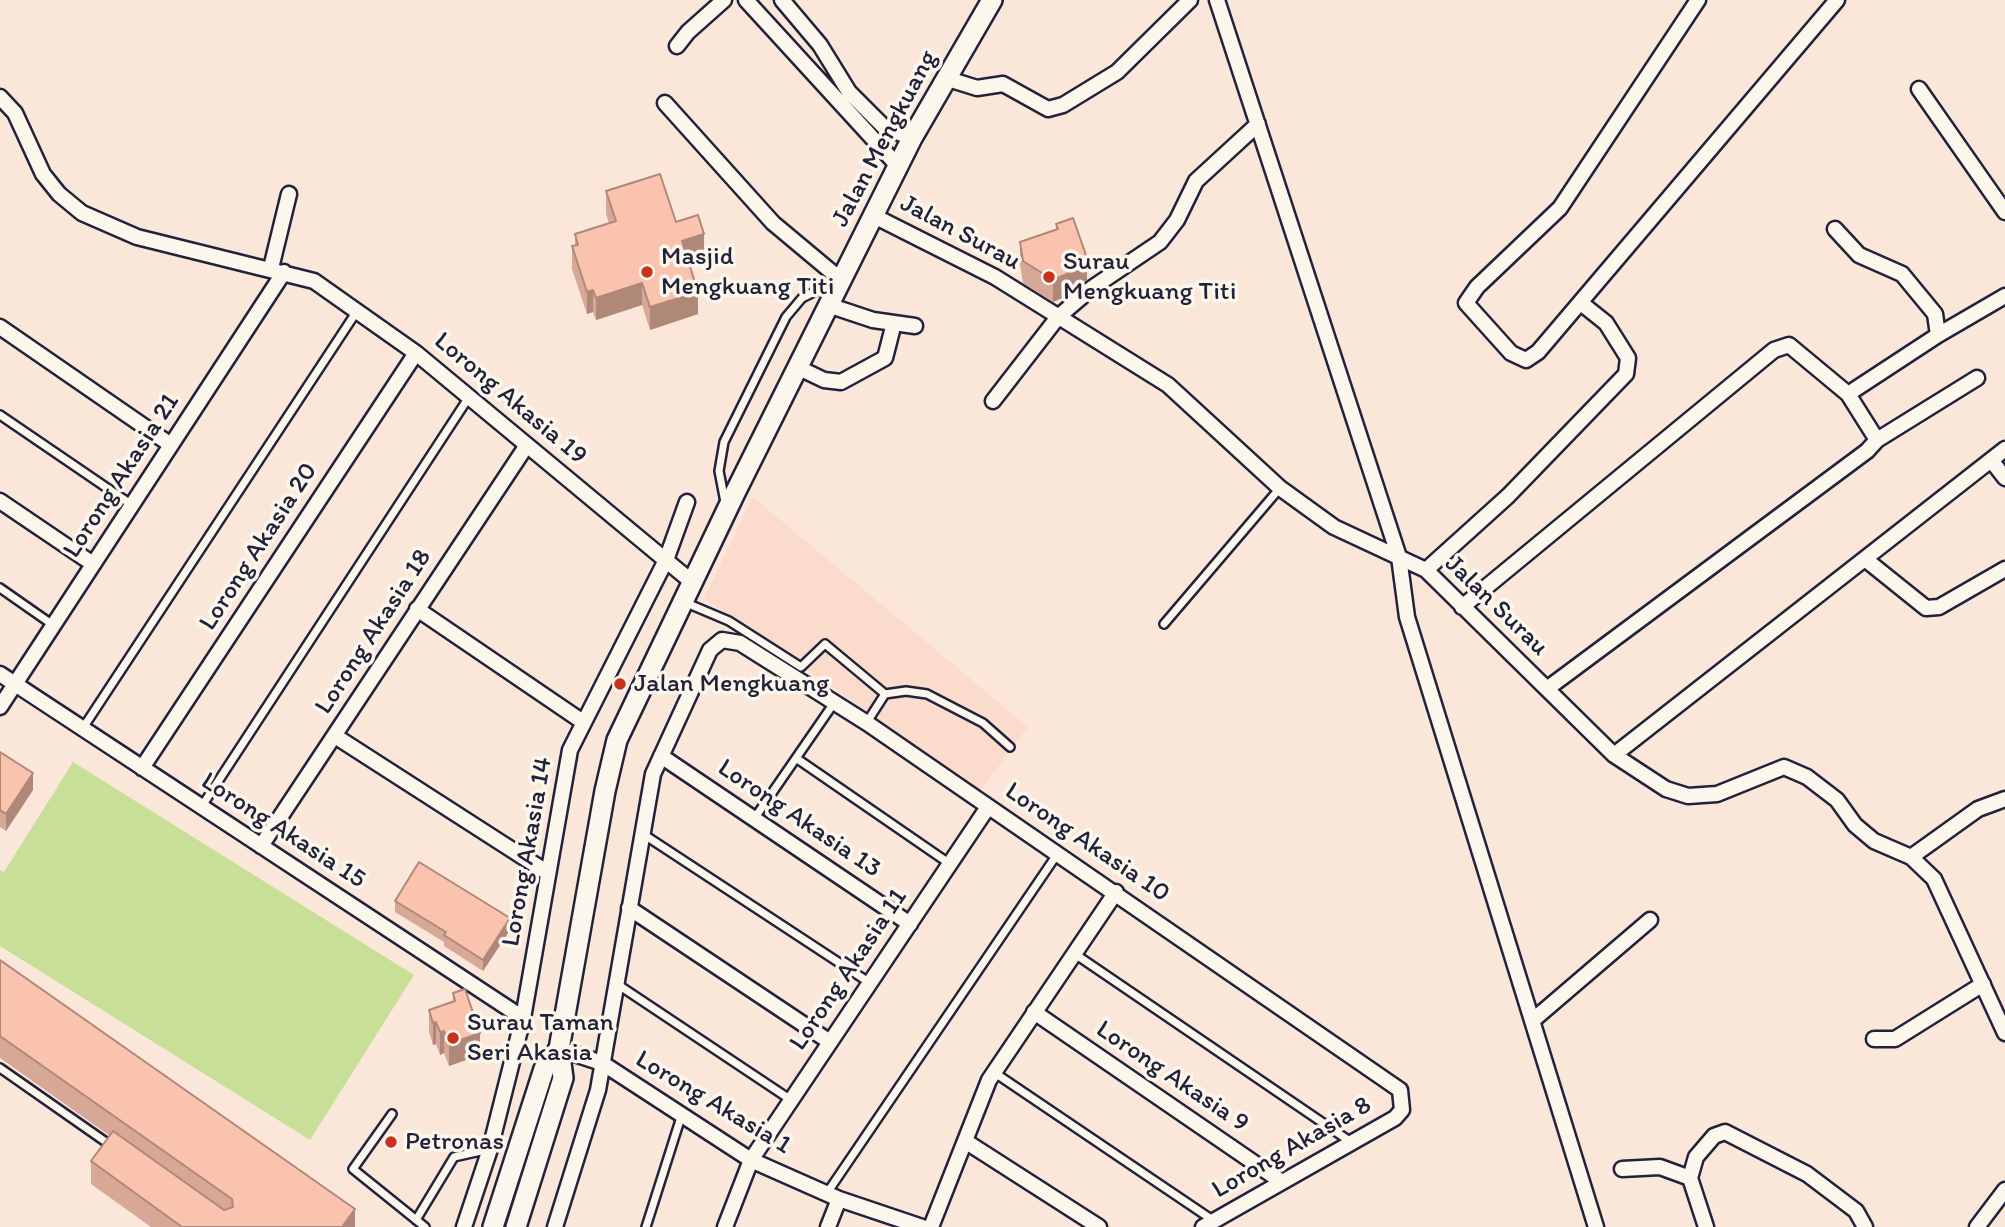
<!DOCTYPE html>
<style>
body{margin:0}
canvas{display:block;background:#fbe7d9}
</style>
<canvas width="2005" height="1227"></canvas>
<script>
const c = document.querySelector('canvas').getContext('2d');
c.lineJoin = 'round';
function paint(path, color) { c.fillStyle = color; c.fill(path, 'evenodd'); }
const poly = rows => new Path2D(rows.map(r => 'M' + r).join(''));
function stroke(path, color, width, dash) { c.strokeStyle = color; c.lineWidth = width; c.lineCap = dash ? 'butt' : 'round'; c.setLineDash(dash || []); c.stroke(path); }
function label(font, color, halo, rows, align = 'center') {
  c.font = font + ' Itim,sans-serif'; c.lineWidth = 7; c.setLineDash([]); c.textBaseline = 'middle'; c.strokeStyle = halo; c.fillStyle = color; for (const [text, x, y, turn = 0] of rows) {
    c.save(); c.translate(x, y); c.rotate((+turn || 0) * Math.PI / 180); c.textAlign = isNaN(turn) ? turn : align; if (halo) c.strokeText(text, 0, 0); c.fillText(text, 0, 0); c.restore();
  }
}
paint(poly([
 [753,497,1028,727,981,790,704,598]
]), '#fbdccc');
paint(poly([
 [73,762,414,975,310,1140,0,946,0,870,4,872]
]), '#c7df96');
const service = poly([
 [0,415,132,505],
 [725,502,719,471,724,442,786,317,802,298,834,282],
 [0,588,53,625],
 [684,602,729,621,801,667,825,644,885,694,906,691,927,694,983,723,1010,747],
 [1164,624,1280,488],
 [867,722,885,694],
 [83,728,357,311],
 [796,758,950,864],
 [202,806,469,397],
 [754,819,834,703],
 [643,834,870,983],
 [1075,954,1351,1142],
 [617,984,791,1100],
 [0,1068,113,1147],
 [995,1073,1214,1221],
 [392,1114,353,1169,425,1227],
 [827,1193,1058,853],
 [416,1220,454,1157,490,1149],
 [646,1227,681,1117]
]);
const minor = poly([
 [746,0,898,166],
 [782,0,820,45,849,92,884,127,912,138],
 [1217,0,1399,557,1407,617,1596,1227],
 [1698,0,1560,208,1477,287,1466,303,1511,353,1526,360,1538,352,1837,0],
 [677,46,688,32,724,0],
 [945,78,977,88,1003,84,1048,109,1063,105,1117,72,1190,0],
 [1919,89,2005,212],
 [0,97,15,113,43,174,59,194,82,213,137,237,314,281,416,353,692,582],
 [665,103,773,223,840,279],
 [874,216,995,277,1168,385,1280,488,1334,527,1426,570,1614,755,1666,789,1688,796,1717,794,1784,767,1807,777,1837,800,1855,825,1874,841,1911,857,1934,879,2005,1033],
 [1835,229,1859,255,1902,274,1935,314,1938,335],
 [271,268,289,194],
 [828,305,873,320,915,326],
 [0,327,171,445],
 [797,367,824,380,841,382,885,358,894,323],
 [993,401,1058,317,1092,288,1160,242,1177,220,1196,181,1258,124],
 [1877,440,1977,378],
 [1991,460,2005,478],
 [0,501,93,564],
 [1865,559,1926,608,1939,607,2005,569],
 [1426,570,1508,496,1626,374,1628,358,1606,323,1581,303],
 [1462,607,1774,350,1789,345,1848,394],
 [417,609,583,722],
 [0,674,523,1018],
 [1548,688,1867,451,1877,440,1848,394,1938,335,2005,296],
 [0,707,284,272],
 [335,736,548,873],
 [1614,755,2005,449],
 [661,756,910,924],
 [142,768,416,353],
 [261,846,527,445],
 [1911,857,1978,809,2005,799],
 [629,908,830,1042],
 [1034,1012,1282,1182],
 [1532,1021,1650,920],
 [1874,1039,1895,1039,1983,984],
 [559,1049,602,1063,751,1160,839,1199,922,1227],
 [965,1141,1099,1227],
 [1622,1169,1660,1167,1690,1178],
 [464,1227,490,1149,523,1018,570,750,666,560,687,502],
 [555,1227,598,1090,653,774,710,650,722,640,740,643,867,723,1400,1090,1402,1110,1395,1118,1203,1227],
 [725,1227,751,1160,988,807],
 [828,1227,839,1199],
 [931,1227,989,1080,1116,892],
 [1706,1227,1690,1178,1696,1157,1714,1136,1725,1132,1807,1174,1856,1211,1865,1227],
 [1977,1227,2005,1190]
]);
const secondary = poly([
 [493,1227,544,1069,559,1049],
 [516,1227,563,1078,559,1049,605,791,617,740,735,493,912,138,992,0]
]);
stroke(service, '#22223b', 12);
stroke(minor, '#22223b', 19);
stroke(secondary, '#22223b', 24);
stroke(service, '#fbf7ec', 7);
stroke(minor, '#fbf7ec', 14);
stroke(secondary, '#fbf7ec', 19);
paint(poly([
 [606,191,676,222,704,257,689,262,698,314,650,330,642,305,596,320,593,312,587,314,572,269,572,246,575,246,575,234,609,223,606,214],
 [1056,224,1087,280,1069,287,1069,295,1053,302,1023,283,1020,265,1020,242,1056,230],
 [0,752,33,790,6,831,0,827],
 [395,901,510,930,483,971,444,946,444,942,395,912],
 [0,960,355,1227,151,1227,91,1184,91,1161,110,1136,0,1058],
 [453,993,480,1055,449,1066,444,1053,440,1055,436,1044,433,1045,429,1032,429,1010,453,1001]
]), '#d7a896');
paint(poly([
 [704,234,704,257,682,264,682,241],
 [1087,258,1087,280,1069,287,1069,295,1053,302,1053,280,1067,266],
 [642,283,642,305,596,320,596,298],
 [593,290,593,312,587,314,587,292],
 [698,292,698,314,650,330,650,307],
 [33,773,33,790,6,831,6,814],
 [510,918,510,930,483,971,483,960],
 [436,1022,436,1044,433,1045,433,1023],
 [444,1031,444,1053,440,1055,440,1032],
 [480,1033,480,1055,449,1066,449,1044],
 [355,1209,355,1227,342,1227]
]), '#af887a');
const building = poly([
 [660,174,676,222,698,215,704,234,682,241,698,292,650,307,642,283,596,298,593,290,587,292,572,246,578,245,575,234,616,221,606,191,660,174],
 [1073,218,1087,258,1067,266,1069,273,1053,280,1023,261,1020,242,1058,229,1056,224,1073,218],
 [0,752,33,773,6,814,0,810,0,752],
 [419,862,510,918,483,960,444,935,446,932,395,901,419,862],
 [0,960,355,1209,342,1227,182,1227,91,1161,113,1131,224,1210,233,1207,232,1199,0,1036,0,960],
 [465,989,480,1033,449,1044,444,1031,440,1032,436,1022,433,1023,429,1010,455,1001,453,993,465,989]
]);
paint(building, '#fac3ae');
stroke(building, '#af887a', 2);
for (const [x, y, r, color] of [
 [647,272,7,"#c8321e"],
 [1049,277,7,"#c8321e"],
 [620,684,7,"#c8321e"],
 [453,1038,7,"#c8321e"],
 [391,1142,7,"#c8321e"]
]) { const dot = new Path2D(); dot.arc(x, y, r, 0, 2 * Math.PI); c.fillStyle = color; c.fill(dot); stroke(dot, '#fbf7ec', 2.5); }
label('26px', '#22223b', '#fbf7ec', [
 ["Jalan Mengkuang",885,139,-62],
 ["Jalan Surau",960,233,28],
 ["Lorong Akasia 19",510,399,40],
 ["Lorong Akasia 21",122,476,-57],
 ["Lorong Akasia 20",259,547,-57],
 ["Jalan Surau",1496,606,44],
 ["Lorong Akasia 18",374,632,-57],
 ["Lorong Akasia 13",799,819,34],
 ["Lorong Akasia 15",283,831,33],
 ["Lorong Akasia 10",1087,843,34],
 ["Lorong Akasia 14",528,852,-80],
 ["Lorong Akasia 11",849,970,-56],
 ["Lorong Akasia 9",1172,1077,34],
 ["Lorong Akasia 1",713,1103,31],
 ["Lorong Akasia 8",1292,1148,-30]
]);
label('26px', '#22223b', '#fbf7ec', [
 ["Masjid",661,257],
 ["Mengkuang Titi",661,287],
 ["Surau",1063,262],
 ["Mengkuang Titi",1063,292],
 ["Jalan Mengkuang",634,684],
 ["Surau Taman",467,1023],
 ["Seri Akasia",467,1053],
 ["Petronas",405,1142]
], 'left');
</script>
